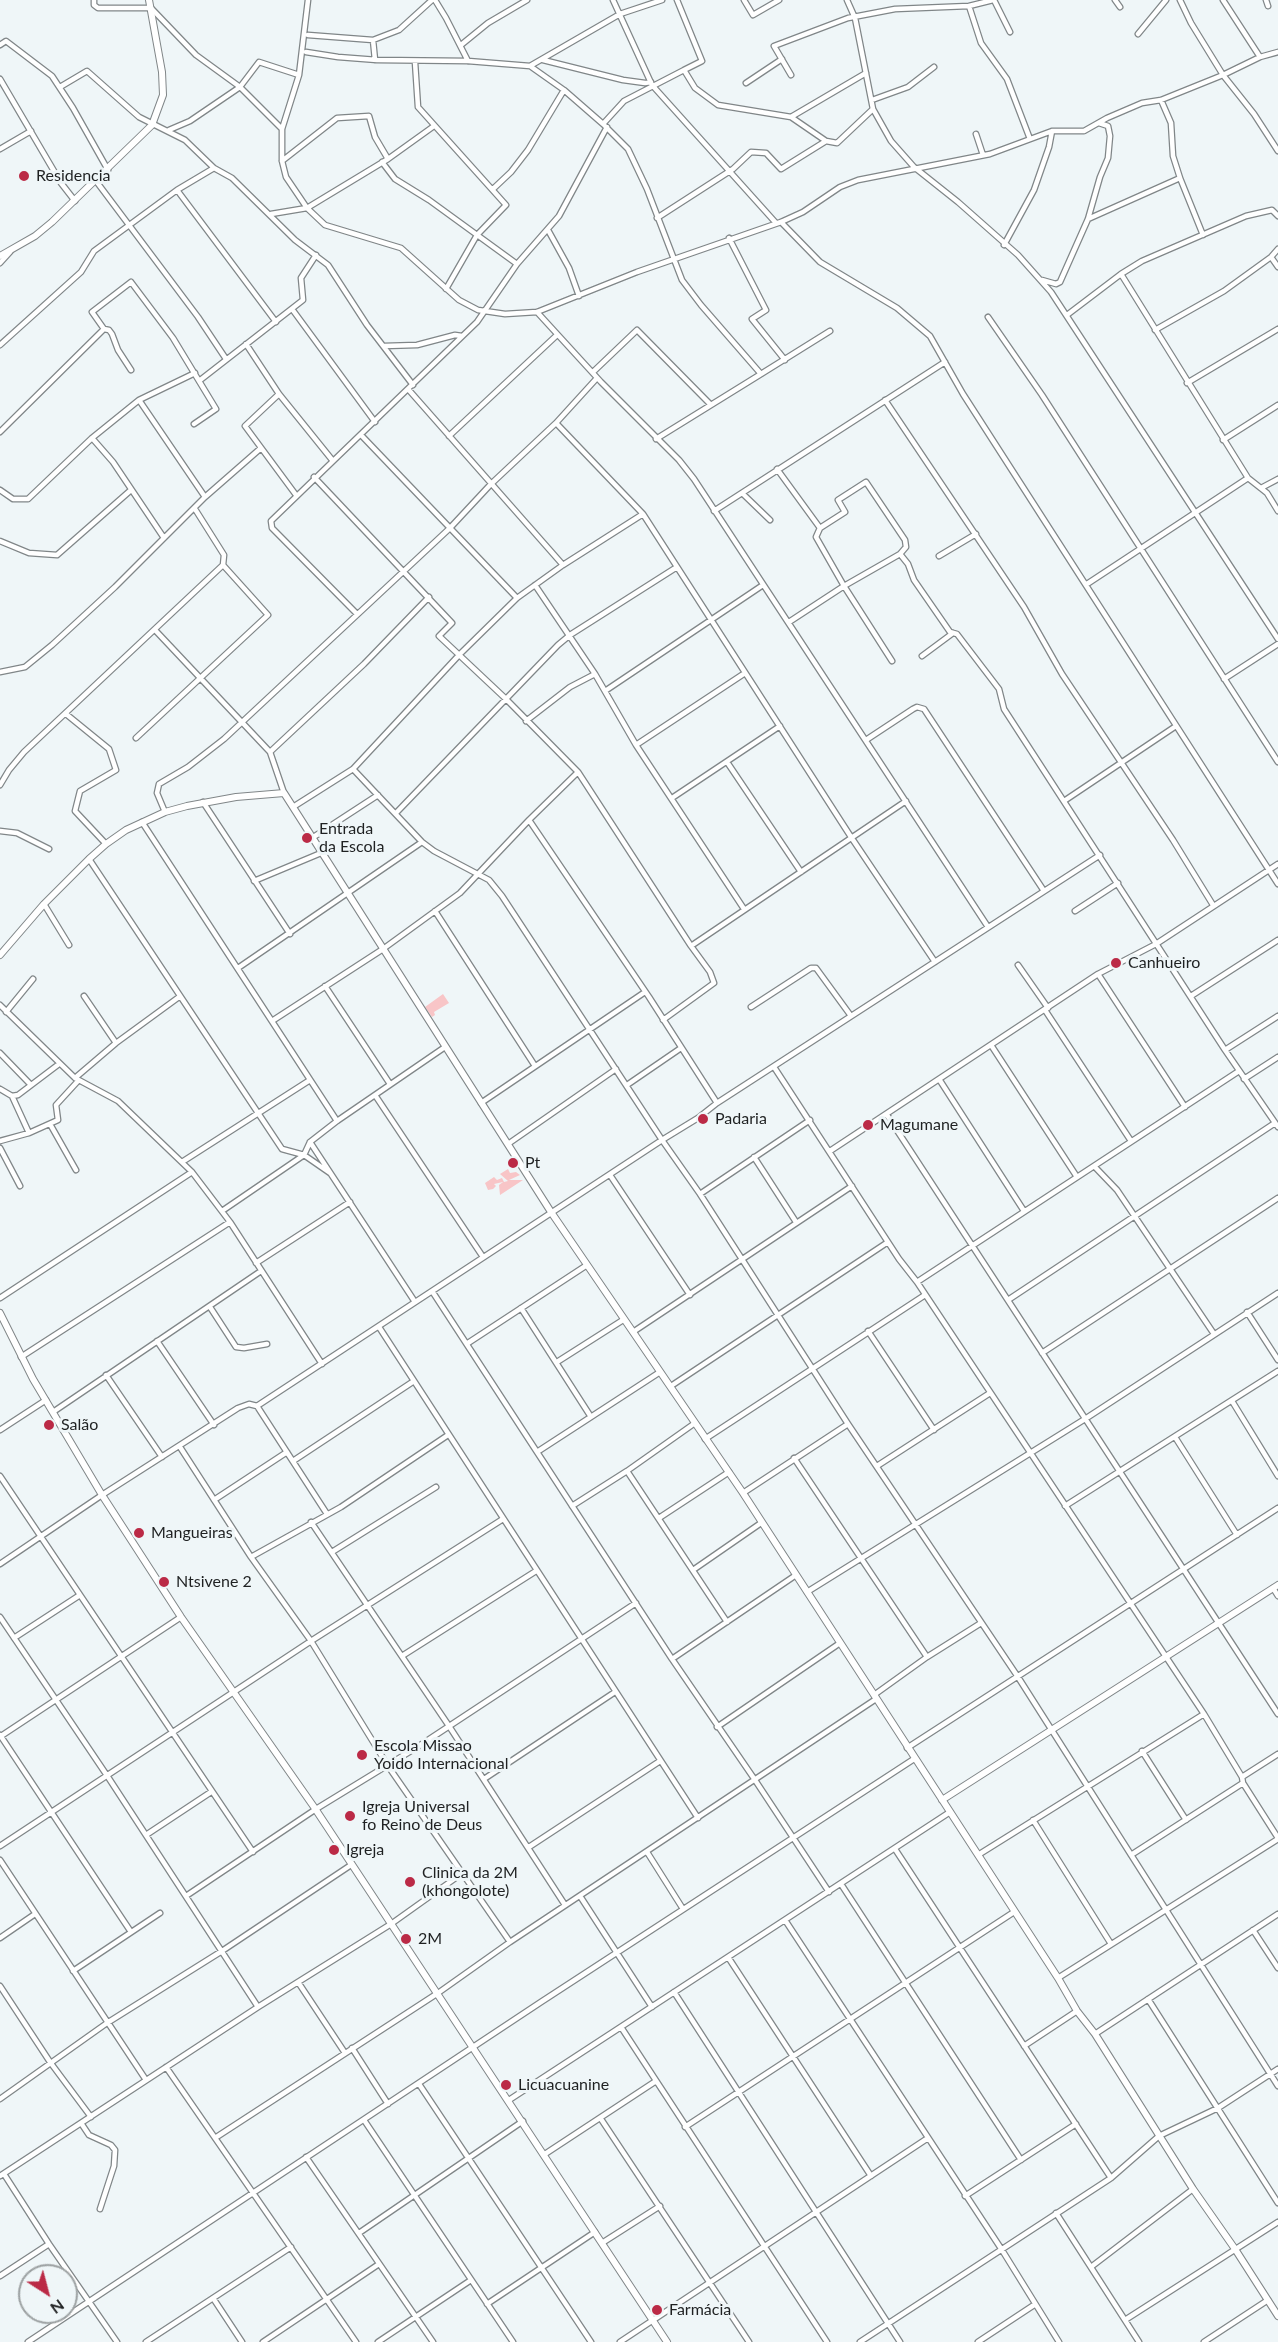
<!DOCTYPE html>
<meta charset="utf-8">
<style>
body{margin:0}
#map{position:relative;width:1278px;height:2342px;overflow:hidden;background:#eff6f8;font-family:Lato,sans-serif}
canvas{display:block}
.north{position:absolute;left:18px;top:2264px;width:60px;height:60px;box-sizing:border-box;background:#eff6f8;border:2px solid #9ca1a2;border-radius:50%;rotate:144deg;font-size:16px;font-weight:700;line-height:24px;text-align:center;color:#1f2122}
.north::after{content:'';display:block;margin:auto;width:21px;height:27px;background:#bb2a46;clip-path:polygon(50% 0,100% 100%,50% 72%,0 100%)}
</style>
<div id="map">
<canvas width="1278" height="2342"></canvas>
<div class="north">N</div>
</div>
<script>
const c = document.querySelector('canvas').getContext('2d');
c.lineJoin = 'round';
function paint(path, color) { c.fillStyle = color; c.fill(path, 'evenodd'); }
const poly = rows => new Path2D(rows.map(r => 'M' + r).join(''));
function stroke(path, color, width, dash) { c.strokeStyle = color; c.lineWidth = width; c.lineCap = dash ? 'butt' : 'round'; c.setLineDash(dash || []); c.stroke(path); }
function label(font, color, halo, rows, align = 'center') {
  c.font = font + ' Lato,sans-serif'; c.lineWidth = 6; c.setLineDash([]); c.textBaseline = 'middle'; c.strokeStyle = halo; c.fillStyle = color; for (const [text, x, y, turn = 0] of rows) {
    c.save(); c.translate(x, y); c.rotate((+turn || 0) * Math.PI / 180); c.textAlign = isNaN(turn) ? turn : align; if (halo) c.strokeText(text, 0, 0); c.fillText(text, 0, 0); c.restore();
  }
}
paint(poly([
 [443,994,449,1003,434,1012,435,1015,432,1017,425,1007],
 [508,1169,510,1173,516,1172,520,1175,509,1180,523,1180,500,1195,499,1185,503,1182,494,1184,496,1186,493,1189,488,1190,485,1183,494,1177,497,1180,502,1178,504,1182,508,1181,500,1174]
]), '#f8c5c7');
const minor = poly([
 [94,0,94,5,98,8,151,8,196,55,240,87,282,129],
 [308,0,299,75,282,129,282,161,286,177,307,208,325,225,401,248,459,300,478,310,505,314,537,312,637,272,781,222,803,212,840,187,858,180,990,154,1052,131,1084,131,1107,118,1142,103,1161,100,1223,75,1260,57,1278,52],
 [435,0,446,18,468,61],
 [613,0,652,85,776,223],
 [677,0,702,61,684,70],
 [744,0,753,15,779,0],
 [847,0,855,18,873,109,891,141,914,167,958,202,1018,255,1051,292,1278,639],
 [994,0,1010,32],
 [1115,0,1120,7],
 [1180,0,1191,23,1223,75,1254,114,1278,151],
 [1223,0,1260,57],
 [1266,0,1268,6],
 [969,6,981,43,1007,79,1030,139],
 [1138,34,1166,0],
 [308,35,373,40,399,30,432,0],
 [373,40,375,60],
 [0,45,6,41,52,76,73,108,108,170],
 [461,45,488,23,527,0],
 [306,52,338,57,377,60,468,61,530,66,620,14,662,0],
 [543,60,623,80,645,83,651,82],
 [415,62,418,107,506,205,477,235,446,289],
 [530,66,564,90,603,124,628,149,647,189,682,280,701,305,761,374,656,439],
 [791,75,774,46,848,18,895,9,969,6,993,0],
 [0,79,61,183,75,201],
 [746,83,782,59],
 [60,87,87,71,139,117,185,140,214,168,232,178,295,240,328,265,367,325,413,385],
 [872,100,908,87,934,67],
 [1161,100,1171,123,1173,156,1180,178,1203,235],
 [791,117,826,141,837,143,873,109],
 [603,124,624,101,684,70,695,88,718,105,791,117,866,73],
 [169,130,190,121,240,87,259,62,299,75],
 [976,134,983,155],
 [0,149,31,131],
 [282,161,337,118,369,116,375,137,388,159],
 [382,162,395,179,429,200,517,264],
 [96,181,198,317,226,359],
 [493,189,511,172,528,150,564,90],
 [177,190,276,322],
 [271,214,307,208,388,159,434,126],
 [657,218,733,169,751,152,766,153,781,169,826,141],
 [1088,219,1180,178],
 [781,222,820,262,897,308,930,336,963,394,1278,884],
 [548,230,569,268,579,296],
 [729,238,766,310,752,319,785,360],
 [1004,245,1034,190,1049,147,1052,131],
 [1271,257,1278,267],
 [0,263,10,252],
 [1121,274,1248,478,1267,493,1278,511],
 [1042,280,1056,284,1060,282,1088,219,1100,177,1108,158,1110,136,1108,126,1099,123],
 [292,309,375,422],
 [537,312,601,382,679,460,694,479,988,927],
 [1067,315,1121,274,1142,261,1246,216,1272,210,1278,216],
 [988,317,1042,395,1278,762],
 [1155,330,1224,291,1271,257,1278,249],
 [246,344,279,394,333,461],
 [0,345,81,272,94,251,177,190,214,168],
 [384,346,417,345,455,335,462,336],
 [131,370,118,350,112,334,109,330,104,329,92,312,131,282,173,338,216,409,194,424],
 [593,372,637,330,710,404],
 [761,374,830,331],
 [199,381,303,300,301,278,316,255],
 [1187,383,1278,329],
 [408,389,563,565],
 [279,394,245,426,296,495],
 [139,400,205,497],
 [885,400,1024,607,1062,674,1173,840,1213,905],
 [556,423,643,514,851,837,935,962],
 [0,432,104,329],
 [361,435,517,598],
 [449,436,557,335],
 [92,438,113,462,164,538],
 [1223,440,1278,405],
 [777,469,820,528,816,537,844,586,892,661],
 [314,477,452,623,439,636,506,699,578,772,691,946,710,972,714,983,663,1020],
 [1261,488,1278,479],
 [0,490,13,499,28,499,92,438,139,400,195,373],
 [742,493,770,520],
 [714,511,945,362],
 [0,541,29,553,57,555,131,490],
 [900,554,908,564,914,580,950,632,957,634,999,689,1004,709,1225,1050,1278,1127],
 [939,556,976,534],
 [1087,584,1248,478],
 [535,585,595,674],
 [357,614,272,528,271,521,477,322,517,264,559,216,607,127],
 [789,622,844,586,900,554,906,547,905,540,866,482,838,500,845,512,820,528],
 [155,630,270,752,284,793],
 [922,656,953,633],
 [0,672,25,667,52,645,115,587,205,497,261,448],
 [1224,679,1278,644],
 [605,691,763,585],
 [66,714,109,749,116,770,80,791,75,811,106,844],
 [526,721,570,687,595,674,636,745,744,909],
 [136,738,268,615,223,565],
 [866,740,913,709,917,707,924,709,1044,891],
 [636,745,745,673],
 [270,752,364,664,429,597],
 [727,762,801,872],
 [353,769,422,842,434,851,489,880,502,896,662,1140,700,1194,848,1424,1018,1677,1278,2086],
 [0,785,9,770,24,752,223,565,224,555,195,509],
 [672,798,780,726],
 [1064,801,1176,726],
 [203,802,290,934],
 [293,807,353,769,460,654,517,598,563,565,643,514],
 [165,812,157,793,159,784,188,767,224,739,450,528,491,484,556,423,597,378],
 [396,813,558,645,570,635,677,567],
 [529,820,649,997,717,1103],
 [142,822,337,1121],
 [0,831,17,833,49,849],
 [312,838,378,795],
 [89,859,282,1149,304,1155,330,1173],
 [254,881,321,853],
 [44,904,69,945],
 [435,911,535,1066],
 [1075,911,1118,883],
 [691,946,906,801],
 [1018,965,1048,1008],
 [238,968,422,842],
 [1098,974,1185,1107],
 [325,986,390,1084],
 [84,996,116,1043],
 [1191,996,1278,940],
 [0,1005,75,1078,118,1101,192,1172,230,1222,322,1364],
 [751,1007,811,968,816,968,851,1016],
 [1045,1010,1131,1141],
 [6,1012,33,979],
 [272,1021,383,949,460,893,529,820,578,772],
 [991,1045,1077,1177],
 [1225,1050,1278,1016],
 [0,1053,31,1085],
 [774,1067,899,1259,917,1282,1204,1714,1242,1777,1243,1783,1278,1838],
 [75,1078,116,1043,179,997],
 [939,1079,1024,1211],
 [1244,1079,1278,1057],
 [627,1085,681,1048],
 [0,1089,12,1096,18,1095,59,1064],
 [375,1095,483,1257],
 [12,1096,29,1133],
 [481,1103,645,992],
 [887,1115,1278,1714],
 [50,1124,76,1170],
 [0,1141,29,1133,58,1120,56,1105,78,1081],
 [310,1142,415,1302],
 [508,1144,616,1069],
 [0,1148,20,1186],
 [830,1151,1098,974,1156,944,1278,864],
 [754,1157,796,1222],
 [182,1162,310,1080],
 [1094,1166,1117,1190,1214,1334],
 [610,1175,690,1295],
 [700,1194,810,1120],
 [222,1211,304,1155,310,1142,337,1121,445,1047],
 [256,1263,350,1202],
 [917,1282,1239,1071],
 [432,1291,672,1659,755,1780,829,1892],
 [0,1298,192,1172],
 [1008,1300,1275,1123],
 [210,1307,236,1347,244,1348,267,1344],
 [521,1308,591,1417],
 [1247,1312,1278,1360],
 [379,1327,698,1818],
 [868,1331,934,1430],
 [633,1332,852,1186],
 [157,1341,214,1425],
 [468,1343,587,1265],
 [1042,1353,1278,1198],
 [21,1357,230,1222],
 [557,1362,623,1320],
 [106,1375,162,1457],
 [671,1386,888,1242],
 [1232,1401,1278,1476],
 [257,1406,327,1514],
 [53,1412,261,1271],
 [0,1430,46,1400],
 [1175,1437,1237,1535],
 [705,1439,925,1295],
 [180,1447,251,1557,311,1641,388,1766,510,1942],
 [537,1452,660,1372],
 [794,1458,927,1657],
 [293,1461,414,1381],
 [877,1466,990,1393],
 [627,1471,727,1622],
 [0,1476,253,1852],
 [743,1493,848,1424],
 [214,1500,287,1452],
 [572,1506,627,1471,695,1423],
 [1065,1506,1278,1371],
 [659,1518,729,1472],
 [311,1522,449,1726,565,1905],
 [332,1552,436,1487],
 [251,1557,341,1507,448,1435],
 [0,1564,102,1495,238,1408,249,1404,257,1406,662,1140,698,1118,717,1103,1100,855],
 [693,1570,761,1523],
 [1273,1588,1278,1596],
 [807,1592,1085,1419,1278,1293],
 [0,1617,108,1777,258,2007],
 [14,1638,80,1595],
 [402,1656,536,1571],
 [672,1659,796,1575],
 [874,1695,927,1657,981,1623],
 [717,1727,840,1643],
 [0,1735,131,1932],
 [1,1736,181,1617],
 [907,1748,1278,1508],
 [1142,1751,1186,1820],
 [1242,1777,1278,1754],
 [484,1779,615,1692],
 [1033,1820,1111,1944],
 [146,1835,211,1792],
 [0,1846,311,1641,503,1519],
 [529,1847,660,1761],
 [895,1849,1111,2178],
 [647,1852,683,1909],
 [978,1855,1204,1714],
 [1131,1855,1243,1783],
 [0,1860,146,2080],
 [841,1884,1021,2160],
 [186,1896,316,1809,419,1746,636,1603],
 [580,1896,652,2007],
 [785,1920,1002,2250,1059,2342],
 [1253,1930,1278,1968],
 [0,1938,35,1914],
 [728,1957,871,2176],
 [73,1971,160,1913],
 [1058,1978,1278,1839],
 [298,1982,345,2053],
 [0,1986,50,2062,91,2117],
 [674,1992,900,2342],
 [1148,1999,1278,2203],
 [621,2027,827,2342],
 [1095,2034,1278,1914],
 [1024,2046,1077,2011],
 [352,2048,388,2104],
 [166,2067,356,2342],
 [419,2084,591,2342],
 [0,2099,107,2023,222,1951,351,1865],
 [509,2100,950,1812],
 [601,2119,749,2342],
 [364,2120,513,2342],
 [81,2123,89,2135,111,2145,115,2150,114,2166,100,2209],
 [685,2127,1014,1912],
 [215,2138,438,1993,510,1942,876,1699],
 [545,2154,656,2081],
 [306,2157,433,2342],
 [4,2174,49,2244,117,2342],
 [0,2176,258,2007,391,1924,464,1872],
 [965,2196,1076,2124],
 [1056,2213,1139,2342],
 [359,2233,523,2121],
 [602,2243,660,2206],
 [1091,2267,1193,2189],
 [0,2276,49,2244],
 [213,2298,242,2342],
 [487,2304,595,2232],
 [1125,2320,1278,2222],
 [28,2342,541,2002,914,1759],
 [146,2342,291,2247],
 [263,2342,379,2264],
 [378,2342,471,2280],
 [620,2342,928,2138],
 [860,2342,1111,2178,1159,2136,1218,2108,1278,2069],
 [978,2342,1034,2305],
 [1204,2342,1268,2300]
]);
const tertiary = poly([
 [0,256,35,236,52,222,152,125,163,95,162,72,149,0],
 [0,955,44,904,89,859,106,844,126,830,165,812,187,806,236,797,284,793,551,1212,743,1493,1058,1978,1077,2011,1095,2034,1193,2189,1235,2249,1278,2316],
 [0,1313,33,1379,102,1495,181,1617,314,1807,667,2342],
 [942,1800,1278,1585]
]);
stroke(minor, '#808688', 7);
stroke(tertiary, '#808688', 8);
stroke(minor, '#fff', 4.5);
stroke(tertiary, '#fff', 6);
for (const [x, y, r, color] of [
 [24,176,6,"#bb2a46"],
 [307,838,6,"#bb2a46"],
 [1116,963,6,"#bb2a46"],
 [703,1119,6,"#bb2a46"],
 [868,1125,6,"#bb2a46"],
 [513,1163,6,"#bb2a46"],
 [49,1425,6,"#bb2a46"],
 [139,1533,6,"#bb2a46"],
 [164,1582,6,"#bb2a46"],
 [362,1755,6,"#bb2a46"],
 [350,1816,6,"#bb2a46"],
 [334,1850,6,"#bb2a46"],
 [410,1882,6,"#bb2a46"],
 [406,1939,6,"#bb2a46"],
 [506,2085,6,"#bb2a46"],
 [657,2310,6,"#bb2a46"]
]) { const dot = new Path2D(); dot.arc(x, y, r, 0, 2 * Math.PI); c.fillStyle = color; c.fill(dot); stroke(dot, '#eff6f8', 2); }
label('16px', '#1f2122', '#eff6f8', [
 ["Residencia",36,176],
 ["Entrada",319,829],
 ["da Escola",319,847],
 ["Canhueiro",1128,963],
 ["Padaria",715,1119],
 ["Magumane",880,1125],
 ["Pt",525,1163],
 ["Salão",61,1425],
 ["Mangueiras",151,1533],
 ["Ntsivene 2",176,1582],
 ["Escola Missao",374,1746],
 ["Yoido Internacional",374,1764],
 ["Igreja Universal",362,1807],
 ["fo Reino de Deus",362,1825],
 ["Igreja",346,1850],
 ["Clinica da 2M",422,1873],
 ["(khongolote)",422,1891],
 ["2M",418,1939],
 ["Licuacuanine",518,2085],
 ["Farmácia",669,2310]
], 'left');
</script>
